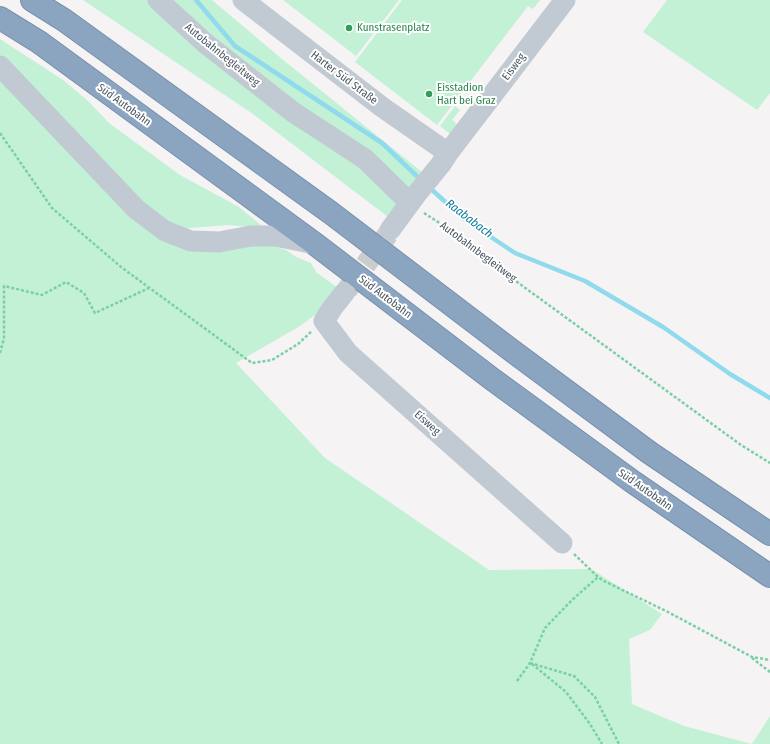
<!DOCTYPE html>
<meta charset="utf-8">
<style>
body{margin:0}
canvas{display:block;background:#f5f3f3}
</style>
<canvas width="770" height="744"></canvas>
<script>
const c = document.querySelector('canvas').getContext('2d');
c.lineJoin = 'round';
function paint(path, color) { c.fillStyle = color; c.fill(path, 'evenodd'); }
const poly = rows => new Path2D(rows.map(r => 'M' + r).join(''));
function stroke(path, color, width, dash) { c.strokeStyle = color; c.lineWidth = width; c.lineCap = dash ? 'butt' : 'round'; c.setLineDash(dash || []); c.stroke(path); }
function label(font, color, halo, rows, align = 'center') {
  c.font = font + ' "Fira Sans Condensed",sans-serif'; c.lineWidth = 4; c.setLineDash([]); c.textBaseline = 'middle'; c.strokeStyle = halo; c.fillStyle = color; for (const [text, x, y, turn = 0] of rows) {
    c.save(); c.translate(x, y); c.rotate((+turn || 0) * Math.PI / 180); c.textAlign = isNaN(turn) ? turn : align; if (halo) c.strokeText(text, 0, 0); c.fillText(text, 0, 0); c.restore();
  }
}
paint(poly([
 [83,0,212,0,282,59,422,172,388,217,253,114],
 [283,0,399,0,356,56],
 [402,0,540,0,533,9,528,6,437,125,355,62],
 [667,0,770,0,770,93,757,110,643,32],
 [0,39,63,80,88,101,109,123,180,175,239,207,262,226,258,228,228,225,178,229,149,215,0,59],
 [0,79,183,245,264,243,286,250,296,257,311,263,316,272,338,288,331,303,300,326,236,363,325,458,489,570,591,569,662,614,650,630,629,639,632,704,684,726,752,744,0,744],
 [455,106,460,110,452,120,461,127,450,134,440,126],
 [770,716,770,744,752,744]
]), '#c3f1d5');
stroke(poly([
 [196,0,235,46,382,143,421,180],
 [430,188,464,219,515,253,585,281,663,327,730,374,770,398]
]), '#90daee', 4.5);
stroke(poly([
 [347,290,388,234]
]), '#caccce', 21, [21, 10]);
const highway = poly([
 [32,0,64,20,331,213,511,350,650,453,770,534],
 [0,18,39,42,315,244,492,379,633,482,770,576]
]);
stroke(highway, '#7690ad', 24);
stroke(poly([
 [0,133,52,208,121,267,252,363,272,360,298,344,312,331],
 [424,213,460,236,502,271,741,445,770,463],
 [0,353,4,338,4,286,42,295,66,282,84,293,95,313,149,288],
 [574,554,598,577,604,581,668,612,752,657,770,660],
 [752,658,770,672],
 [530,663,574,676,595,697,619,744],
 [532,664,566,692,590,724,602,744],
 [517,681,530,663,545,628,572,600,598,577]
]), '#7ad0a6', 2.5, [3, 2]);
stroke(poly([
 [158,0,205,43,293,112,365,159,410,203],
 [243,0,382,107,448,153],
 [0,66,136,209,165,231,191,241,219,242,251,236,275,236,315,244],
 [390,230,415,196,441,164,448,153,565,0],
 [345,292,333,307,324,321,348,353,562,543]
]), '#c1cad2', 21);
stroke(highway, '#8ba5c1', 22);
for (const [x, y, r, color] of [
 [349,28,4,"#2e9e5b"],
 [429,94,4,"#2e9e5b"]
]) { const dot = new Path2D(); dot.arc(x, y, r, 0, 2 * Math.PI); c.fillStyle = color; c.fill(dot); stroke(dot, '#fff', 1.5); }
label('11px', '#27864d', '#fff', [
 ["Kunstrasenplatz",357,28],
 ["Eisstadion",437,88],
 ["Hart bei Graz",437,101]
], 'left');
label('11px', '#4a5661', '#fff', [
 ["Autobahnbegleitweg",222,55,39],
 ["Eisweg",514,67,-53],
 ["Harter Süd Straße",344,78,37],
 ["Süd Autobahn",124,105,36],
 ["Autobahnbegleitweg",478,252,37],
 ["Süd Autobahn",385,297,37],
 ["Eisweg",427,423,42],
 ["Süd Autobahn",645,490,35]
]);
label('italic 12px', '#0c7c9b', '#fff', [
 ["Raababach",469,219,37]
]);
</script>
